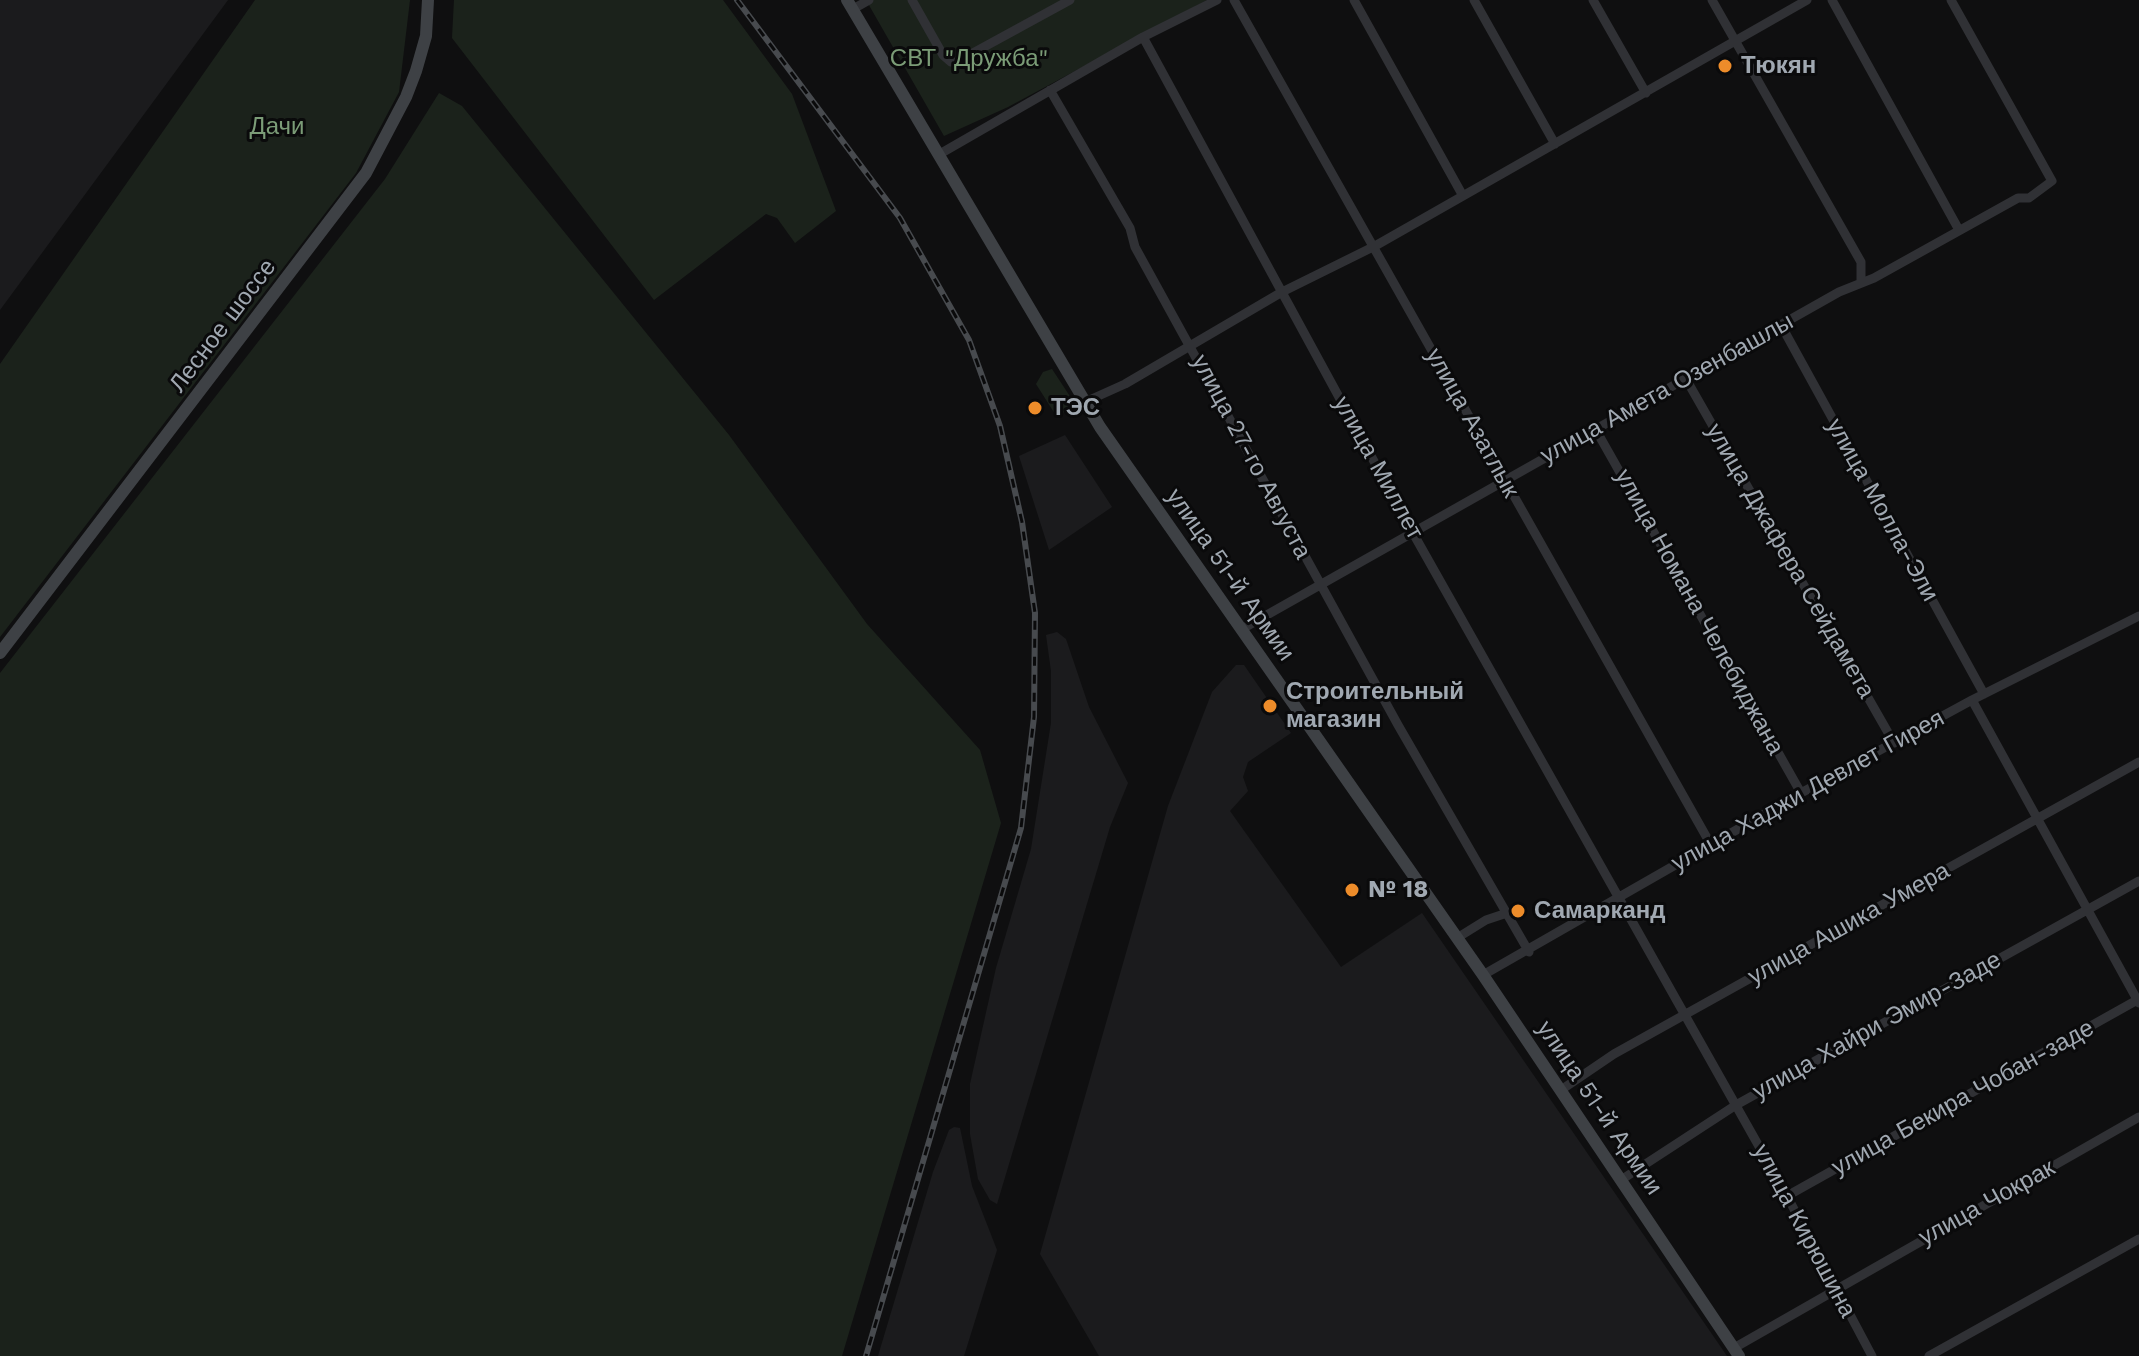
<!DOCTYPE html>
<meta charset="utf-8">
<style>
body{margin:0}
canvas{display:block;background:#0f0f10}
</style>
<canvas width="2139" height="1356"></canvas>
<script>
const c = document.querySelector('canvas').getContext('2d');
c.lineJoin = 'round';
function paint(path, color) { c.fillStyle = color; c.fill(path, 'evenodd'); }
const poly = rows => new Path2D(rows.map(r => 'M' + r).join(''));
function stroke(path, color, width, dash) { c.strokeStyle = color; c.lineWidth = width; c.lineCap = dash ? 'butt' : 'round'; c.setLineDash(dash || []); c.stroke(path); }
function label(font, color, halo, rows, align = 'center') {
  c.font = font + ' "Work Sans",sans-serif'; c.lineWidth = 6; c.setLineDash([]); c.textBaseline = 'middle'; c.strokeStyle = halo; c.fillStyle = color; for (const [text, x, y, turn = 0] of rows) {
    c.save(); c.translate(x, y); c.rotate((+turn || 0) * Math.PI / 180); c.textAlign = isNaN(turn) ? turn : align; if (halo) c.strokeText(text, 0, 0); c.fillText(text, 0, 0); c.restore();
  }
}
paint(poly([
 [0,0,228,0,0,310],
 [1065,435,1112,507,1049,550,1019,456],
 [1057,632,1066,639,1089,707,1128,783,1110,827,997,1204,990,1200,978,1179,970,1134,970,1084,996,968,1031,849,1051,723,1051,671,1046,635],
 [1236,665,1244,665,1291,733,1248,762,1243,777,1248,791,1230,811,1341,967,1422,913,1727,1356,1099,1356,1040,1254,1168,806,1212,692],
 [954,1127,960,1128,972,1186,997,1250,964,1356,878,1356,933,1172,949,1130]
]), '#1b1b1d');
paint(poly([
 [255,0,410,0,399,92,356,173,0,637,0,364],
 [454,0,723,0,792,94,836,211,795,243,777,218,766,214,654,300,452,38],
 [866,0,1207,0,1008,107,944,136],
 [439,93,462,106,729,435,867,624,980,750,1001,823,842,1356,0,1356,0,673,385,179],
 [1052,369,1075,404,1060,415,1055,414,1036,384,1043,372]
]), '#1b221b');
stroke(poly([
 [912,0,943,55,951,62,962,59,1070,0],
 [1234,0,1711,845],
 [1354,0,1463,196],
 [1474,0,1555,144],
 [1593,0,1646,93],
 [1712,0,1861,262,1861,283],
 [1832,0,1959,230],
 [853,9,869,0],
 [1143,37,1413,533,1787,1196,1872,1356],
 [1050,90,1130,228,1135,247,1398,725,1529,952],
 [938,155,1143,37,1217,0],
 [1781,325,1984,694],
 [1686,379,1894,743],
 [1085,402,1125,384,1282,292,1375,246,1807,0],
 [1596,430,1801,793],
 [1242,629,1839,292,1874,278,2018,198,2029,198,2052,181,1951,0],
 [1972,700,2139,1003],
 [1457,938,1486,920,1507,913],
 [1483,975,1801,793,1972,700,2139,616],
 [1561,1090,1614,1054,2139,762],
 [1621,1180,1736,1105,2139,881],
 [1787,1196,2139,999],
 [1734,1348,2139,1117],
 [1929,1356,2139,1239]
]), '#303135', 9);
stroke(poly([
 [847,0,1100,427,1483,975,1739,1356],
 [0,653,366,173,406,97,416,71,426,36,428,0]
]), '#3e4145', 12);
const rail = poly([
 [737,0,900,218,969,340,1000,426,1022,522,1035,613,1034,717,1021,828,866,1356]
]);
stroke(rail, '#474a4e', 6);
stroke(rail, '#0a0a0b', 3, [9]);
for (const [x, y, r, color] of [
 [1725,66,8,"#ed8c2a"],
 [1035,408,8,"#ed8c2a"],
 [1270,706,8,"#ed8c2a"],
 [1352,890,8,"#ed8c2a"],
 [1518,911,8,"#ed8c2a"]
]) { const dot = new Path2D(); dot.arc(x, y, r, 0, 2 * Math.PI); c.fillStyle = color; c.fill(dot); stroke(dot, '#0a0a0b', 3); }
label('24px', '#7b9c77', '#0a0a0b', [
 ["СВТ \"Дружба\"",969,59],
 ["Дачи",277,127]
]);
label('bold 24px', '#a0a8b1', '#0a0a0b', [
 ["Тюкян",1741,66],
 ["ТЭС",1051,408],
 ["Строительный",1286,692],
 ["магазин",1286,720],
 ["№ 18",1368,890],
 ["Самарканд",1534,911]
], 'left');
label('24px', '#a0a8b1', '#0a0a0b', [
 ["Лесное шоссе",223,326,-53],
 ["улица Амета Озенбашлы",1667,389,-29],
 ["улица Азатлык",1472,423,61],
 ["улица 27-го Августа",1251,457,62],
 ["улица Миллет",1378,468,61],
 ["улица Молла-Эли",1882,510,61],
 ["улица Джафера Сейдамета",1790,561,60],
 ["улица 51-й Армии",1230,575,55],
 ["улица Номана Челебиджана",1699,612,61],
 ["улица Хаджи Девлет Гирея",1808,791,-29],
 ["улица Ашика Умера",1849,924,-29],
 ["улица Хайри Эмир-Заде",1877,1026,-29],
 ["улица Бекира Чобан-заде",1963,1098,-29],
 ["улица 51-й Армии",1599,1108,56],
 ["улица Чокрак",1987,1203,-29],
 ["улица Кирюшина",1804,1231,62]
]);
</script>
